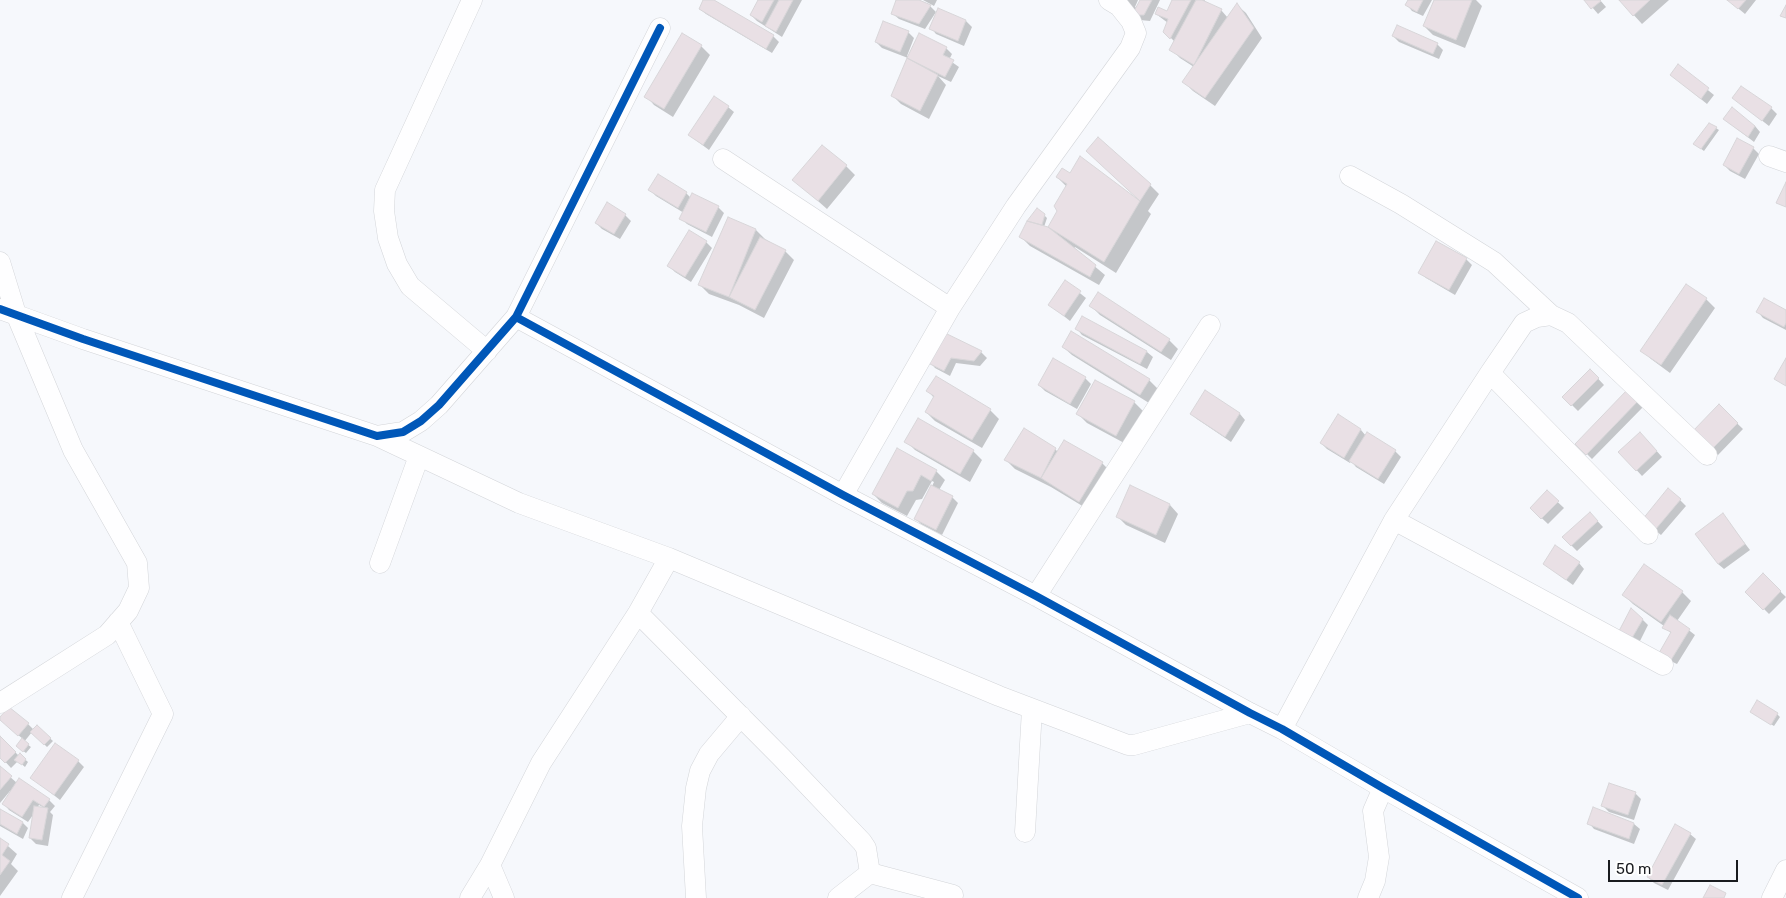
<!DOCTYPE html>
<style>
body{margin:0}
#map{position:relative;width:1786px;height:898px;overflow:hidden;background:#f6f8fc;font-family:Rubik,sans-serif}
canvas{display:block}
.scale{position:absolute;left:1608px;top:860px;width:130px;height:22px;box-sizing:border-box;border:2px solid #191b1f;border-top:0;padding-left:6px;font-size:15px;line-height:18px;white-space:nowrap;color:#191b1f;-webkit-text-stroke:4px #fff;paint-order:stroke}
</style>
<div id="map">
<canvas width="1786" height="898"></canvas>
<div class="scale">50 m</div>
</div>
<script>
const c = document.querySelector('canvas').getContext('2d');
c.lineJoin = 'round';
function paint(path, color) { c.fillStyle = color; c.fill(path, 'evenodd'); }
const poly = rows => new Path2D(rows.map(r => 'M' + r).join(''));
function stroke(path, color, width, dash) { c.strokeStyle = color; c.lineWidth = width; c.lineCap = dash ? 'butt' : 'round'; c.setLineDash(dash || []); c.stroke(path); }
paint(poly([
 [705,0,712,0,773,36,779,42,772,53,706,14,700,9],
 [760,0,802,0,782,37,757,21,751,15],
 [898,0,915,0,930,6,936,12,925,29,899,19,893,14],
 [923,0,937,0,934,6],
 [1120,0,1138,0,1135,7,1137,8,1141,0,1160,0,1150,21,1140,20,1136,10,1126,6],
 [1173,0,1205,0,1204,2,1221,10,1228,18,1237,5,1246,13,1262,38,1215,106,1193,91,1184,82,1194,67,1180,58,1171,49,1175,42,1164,31,1168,23,1156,14,1168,12],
 [1409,0,1432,0,1423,16,1412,11,1407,5],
 [1435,0,1476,0,1482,6,1465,48,1433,35,1424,26],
 [1586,0,1600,0,1606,7,1598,14],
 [1620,0,1669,0,1642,24],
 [1728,0,1756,0,1745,14],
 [938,9,966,21,972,27,964,46,936,34,931,28],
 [908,32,914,38,907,56,946,48,952,54,949,60,959,67,951,82,938,76,946,85,929,119,901,104,892,95,908,58,882,48,876,42],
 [1393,36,1437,44,1443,50,1439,59,1399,42],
 [701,46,710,55,673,117,654,105,646,96],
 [1678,66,1714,95,1707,104,1671,75],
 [1733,98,1771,108,1777,114,1769,126],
 [728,107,734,112,709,150,689,135],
 [1724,119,1755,126,1760,132,1754,142],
 [1710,124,1719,130,1704,151,1694,144],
 [1753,148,1759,154,1745,179,1730,171,1724,165],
 [846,166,855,175,827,209,794,180],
 [1071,174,1139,201,1150,185,1159,194,1148,211,1151,214,1116,273,1075,247,1074,249,1105,275,1099,285,1030,246,1021,237,1029,221,1044,215,1047,218,1044,227,1049,229,1058,211,1067,187,1057,177],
 [650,190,686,193,691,198,718,207,724,213,712,237,687,224,681,218,684,213,656,196],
 [625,215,631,221,620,239,602,229,596,223],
 [729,219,756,230,765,239,785,251,794,260,764,318,739,305,709,294,700,285],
 [690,232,706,242,712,248,691,282,675,272,669,266],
 [1466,259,1472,265,1455,295,1426,278,1420,273],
 [1066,282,1086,298,1070,321,1050,305],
 [1706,299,1715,308,1670,373,1651,359,1642,350],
 [1091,306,1169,340,1178,349,1171,360,1100,315],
 [1786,311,1786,330,1763,318,1758,312],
 [1083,318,1147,352,1153,357,1147,369,1082,335,1077,329],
 [944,334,981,352,987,358,980,366,956,363,950,376,935,368,930,362],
 [1063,347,1149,380,1158,389,1149,403,1072,355],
 [1590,370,1604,385,1578,411,1564,397],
 [1085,378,1091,384,1077,409,1045,391,1039,385],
 [928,391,990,410,999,419,982,448,935,421,926,412,934,398],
 [1628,391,1644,406,1592,459,1577,444],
 [1206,392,1240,414,1245,420,1231,442,1197,419,1191,413],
 [1134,402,1143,411,1126,444,1087,423,1078,414],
 [1719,406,1743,429,1718,455,1694,432],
 [1338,416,1361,430,1366,436,1395,451,1401,457,1384,484,1356,467,1351,461,1350,463,1327,449,1321,443],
 [1646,439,1662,457,1642,476,1620,452],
 [906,441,973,451,982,460,970,482,915,450],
 [1055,449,1058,452,1102,463,1111,472,1089,510,1051,487,1015,469,1006,460],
 [897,450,936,471,945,480,939,490,952,497,958,503,942,535,921,524,916,519,934,482,932,481,922,499,916,500,907,516,882,503,873,494],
 [1547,492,1564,508,1548,524,1531,508],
 [1680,500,1686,506,1661,535,1649,525],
 [1170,505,1178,514,1165,543,1126,525,1117,516],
 [1590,513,1603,527,1577,551,1564,538],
 [1723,515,1750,550,1724,569,1718,564],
 [1579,563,1584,569,1573,585,1544,564],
 [1763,575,1786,597,1769,614,1747,592],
 [1682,592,1691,601,1677,621,1695,635,1677,664,1666,659,1672,634,1664,627,1664,626,1633,604,1624,595],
 [1642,619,1648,625,1639,643,1626,636],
 [1754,714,1777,714,1780,717,1774,726],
 [28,724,34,730,37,727,53,741,47,747,32,732,24,742,31,747,26,753,17,746,23,739,6,725],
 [0,737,19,756,20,755,28,762,25,767,18,761,11,768,0,756],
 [78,761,84,767,60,800,32,778],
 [0,768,17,783,49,800,55,806,50,812,53,815,48,846,36,844,30,838,35,812,28,822,9,810,4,804,11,792,10,791,0,803],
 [39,805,46,809,37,808],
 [1635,793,1641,799,1634,820,1609,812,1603,806],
 [0,810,23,823,28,828,23,839,0,826],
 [1589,823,1634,824,1640,829,1634,844,1594,829],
 [1690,834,1696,839,1668,890,1654,883,1648,877],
 [0,839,17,854,11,864,18,871,0,896]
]), '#0003');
const building = poly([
 [703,0,714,0,774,35,766,49,699,9,703,0],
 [758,0,774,0,762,22,750,15,758,0],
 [779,0,793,0,776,32,765,26,779,0],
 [896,0,919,0,931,5,919,24,891,14,896,0],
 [1140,0,1152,0,1144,15,1132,15,1140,0],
 [1172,0,1191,0,1170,39,1163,32,1168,19,1155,14,1158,7,1167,11,1172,0],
 [1196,0,1202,0,1222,9,1194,65,1169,50,1196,0],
 [1408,0,1423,0,1417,12,1405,5,1408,0],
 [1434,0,1472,0,1456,40,1423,26,1434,0],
 [1584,0,1600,0,1601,1,1591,9,1584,0],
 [1619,0,1650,0,1633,16,1619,0],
 [1727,0,1746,0,1738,9,1727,0],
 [1237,3,1254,28,1205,98,1182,82,1237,3],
 [1786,5,1786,18,1780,16,1786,5],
 [938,8,966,20,958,41,929,29,938,8],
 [883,21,909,31,900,52,875,42,883,21],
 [1397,25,1438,43,1433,54,1392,36,1397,25],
 [682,33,702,45,664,109,644,97,682,33],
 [919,33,947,47,943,55,954,60,945,77,907,58,919,33],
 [907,58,938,75,920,111,891,96,907,58],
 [1678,64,1709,88,1701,99,1670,75,1678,64],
 [1741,86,1772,107,1762,121,1732,98,1741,86],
 [714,96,729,106,703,145,688,135,714,96],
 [1732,107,1755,126,1748,137,1723,119,1732,107],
 [1709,123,1717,127,1701,149,1693,144,1709,123],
 [1098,137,1151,184,1140,201,1086,151,1098,137],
 [1737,138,1754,147,1739,174,1723,165,1737,138],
 [822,145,847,165,818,201,792,180,822,145],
 [1080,156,1140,201,1104,262,1048,227,1057,211,1054,206,1067,184,1056,177,1062,168,1070,173,1080,156],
 [658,174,687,192,678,208,648,190,658,174],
 [1786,182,1786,207,1776,203,1786,182],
 [692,193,719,206,706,232,679,219,692,193],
 [607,202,626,214,614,234,595,223,607,202],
 [1037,208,1045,214,1042,225,1027,221,1037,208],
 [728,217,756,229,729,297,698,285,728,217],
 [1027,221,1048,227,1096,265,1090,277,1019,237,1027,221],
 [689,230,707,241,685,277,667,266,689,230],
 [760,237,786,250,755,310,729,297,760,237],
 [1436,241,1467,258,1449,290,1418,273,1436,241],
 [1065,280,1081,291,1064,316,1048,305,1065,280],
 [1686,284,1707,298,1661,365,1640,351,1686,284],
 [1098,292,1170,339,1161,352,1089,306,1098,292],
 [1764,298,1786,310,1786,323,1784,327,1756,312,1764,298],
 [1082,316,1147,351,1140,364,1075,329,1082,316],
 [1071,331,1150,379,1140,395,1062,347,1071,331],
 [943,332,982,351,974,361,951,358,944,371,928,363,943,332],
 [1053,358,1086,377,1070,404,1038,385,1053,358],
 [1786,358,1786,386,1774,379,1786,358],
 [1590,369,1599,378,1571,406,1562,397,1590,369],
 [936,376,991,409,972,440,925,412,934,396,926,391,936,376],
 [1095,380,1135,401,1116,436,1076,414,1095,380],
 [1628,389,1639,400,1586,455,1575,444,1628,389],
 [1205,390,1240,413,1225,437,1190,414,1205,390],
 [1719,404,1738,423,1711,450,1692,432,1719,404],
 [1338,414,1361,429,1344,458,1320,443,1338,414],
 [918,418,974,450,960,474,904,442,918,418],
 [1024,428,1056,448,1041,478,1004,460,1024,428],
 [1367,432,1396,450,1378,479,1349,461,1367,432],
 [1640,432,1657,451,1636,471,1618,452,1640,432],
 [1064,440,1103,462,1079,502,1041,478,1064,440],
 [897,448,937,470,931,481,921,475,913,491,907,491,898,508,872,494,897,448],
 [931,485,953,496,936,530,914,519,931,485],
 [1130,485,1170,504,1156,535,1116,517,1130,485],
 [1668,488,1681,499,1655,530,1642,520,1668,488],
 [1547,490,1559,501,1541,519,1530,508,1547,490],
 [1590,512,1598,521,1571,546,1562,537,1590,512],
 [1723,513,1745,544,1718,564,1695,534,1723,513],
 [1555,545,1580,562,1566,580,1543,564,1555,545],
 [1644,564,1683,591,1661,622,1622,595,1644,564],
 [1763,573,1781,591,1763,610,1745,592,1763,573],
 [1631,608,1643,619,1632,638,1619,631,1631,608],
 [1670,615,1690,629,1671,660,1659,653,1671,632,1662,628,1670,615],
 [1757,700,1778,713,1771,725,1750,712,1757,700],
 [9,707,29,723,18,736,0,720,0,717,9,707],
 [37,725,51,738,44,745,30,732,37,725],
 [0,736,16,752,5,763,0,758,0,736],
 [22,738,29,744,23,752,16,746,22,738],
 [55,743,79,760,54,795,30,778,55,743],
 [20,753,26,759,22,765,14,760,20,753],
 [0,766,12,776,0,790,0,766],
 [19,778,50,799,44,807,33,800,22,817,2,804,19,778],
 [1609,783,1636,792,1628,815,1601,806,1609,783],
 [34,806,48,808,42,840,29,838,34,806],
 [1593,807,1634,823,1629,839,1587,824,1593,807],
 [0,809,23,822,17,834,0,824,0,809],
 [1675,824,1691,833,1662,885,1647,877,1675,824],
 [0,838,9,844,2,855,10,861,0,875,0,838],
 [1710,885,1726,893,1724,898,1703,898,1710,885]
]);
paint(building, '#e9e0e5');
stroke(building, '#d8d6d9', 1);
const minor = poly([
 [472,0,385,190,384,211,388,238,397,264,410,286,487,351],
 [1769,156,1786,162],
 [723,159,950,308],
 [1350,176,1401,204,1494,262,1551,315],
 [0,262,16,314,73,450,137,563,139,588,128,611,107,635,0,703],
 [0,309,83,339,377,436,403,432,421,421,439,405,516,317,660,28],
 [516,317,843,495,1036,596,1250,713,1282,729,1383,788,1578,898],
 [1490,373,1648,534],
 [377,436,519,503,669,558,999,696,1128,745,1134,745,1250,713],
 [843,495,950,308,1016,206,1130,48,1136,33,1131,21,1119,6,1109,0],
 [1394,520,1663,665],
 [380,563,419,456],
 [1036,596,1210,325],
 [638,613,782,758,862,842,866,848,870,873],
 [1282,729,1394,520,1490,373,1524,323,1537,317,1551,315,1568,323,1707,455],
 [1025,832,1032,709],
 [490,865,504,898],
 [870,873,953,895],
 [72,898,163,714,118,622],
 [470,898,490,865,541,763,638,613,669,558],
 [696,898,692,826,696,788,700,771,709,754,741,716],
 [838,898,870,873],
 [1368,898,1375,881,1379,857,1373,811,1383,788],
 [1772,898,1786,870]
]);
stroke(minor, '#d3d5d9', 21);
stroke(minor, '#fefeff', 20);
stroke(poly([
 [0,309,83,339,377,436,403,432,421,421,439,405,516,317,660,28],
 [516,317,843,495,1036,596,1250,713,1282,729,1383,788,1578,898]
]), '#0057b8', 8);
</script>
